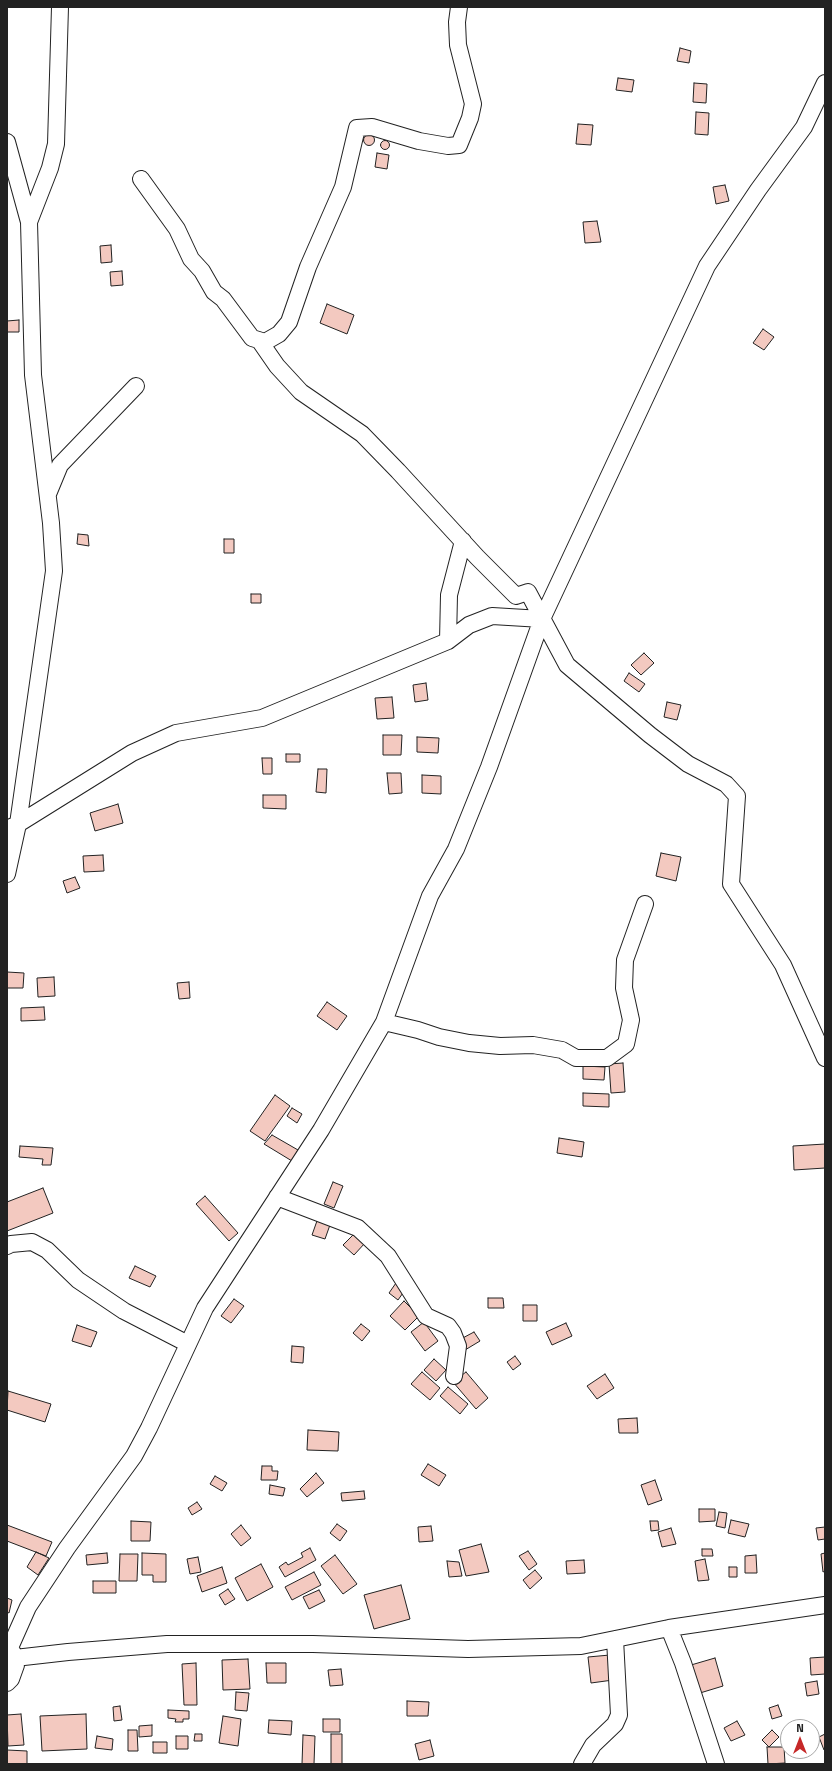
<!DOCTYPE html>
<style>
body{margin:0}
#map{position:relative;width:832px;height:1771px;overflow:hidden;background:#fff;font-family:"Titillium Web",sans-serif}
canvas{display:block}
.frame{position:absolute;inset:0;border:8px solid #222;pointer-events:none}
.north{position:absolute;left:780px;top:1719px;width:40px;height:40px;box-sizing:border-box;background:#fff;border:1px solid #a7a7a7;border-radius:50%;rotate:0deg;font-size:11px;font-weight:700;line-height:16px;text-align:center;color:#222}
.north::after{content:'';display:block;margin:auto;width:14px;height:18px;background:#c62828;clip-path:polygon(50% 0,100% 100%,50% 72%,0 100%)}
</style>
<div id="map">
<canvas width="832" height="1771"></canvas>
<div class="frame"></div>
<div class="north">N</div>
</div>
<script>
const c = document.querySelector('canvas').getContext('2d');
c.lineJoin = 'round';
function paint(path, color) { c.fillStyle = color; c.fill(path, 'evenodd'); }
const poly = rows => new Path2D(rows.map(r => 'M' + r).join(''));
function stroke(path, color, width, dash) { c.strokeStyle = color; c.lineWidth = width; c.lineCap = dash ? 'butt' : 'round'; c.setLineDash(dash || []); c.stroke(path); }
const building = poly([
 [680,48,691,51,689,63,677,61,680,48],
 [618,78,634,80,632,92,616,90,618,78],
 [694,83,707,84,706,103,693,102,694,83],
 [696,112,709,113,708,135,695,134,696,112],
 [578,124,593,125,591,145,576,144,578,124],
 '363.5 140a5.5 5.5 0 1 1 11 0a5.5 5.5 0 1 1-11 0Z',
 '380.5 145a4.5 4.5 0 1 1 9 0a4.5 4.5 0 1 1-9 0Z',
 [377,153,389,155,387,169,375,167,377,153],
 [725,185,729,201,716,204,713,187,725,185],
 [597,221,601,242,585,243,583,222,597,221],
 [111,245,112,262,101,263,100,246,111,245],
 [122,271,123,285,111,286,110,272,122,271],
 [327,304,354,315,347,334,320,323,327,304],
 [19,320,19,332,7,332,7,321,19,320],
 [763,329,774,337,764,350,753,343,763,329],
 [78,534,88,535,89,546,77,544,78,534],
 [224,539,234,539,234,553,224,553,224,539],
 [251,594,261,594,261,603,251,603,251,594],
 [644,653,654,663,641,675,631,665,644,653],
 [629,673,645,684,639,692,624,681,629,673],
 [426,683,428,700,415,702,413,685,426,683],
 [392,697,394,718,377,719,375,698,392,697],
 [667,702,681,705,677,720,664,717,667,702],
 [383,735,402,735,401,755,383,755,383,735],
 [417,737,439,738,438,753,417,752,417,737],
 [286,754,300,754,300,762,286,762,286,754],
 [262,758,272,758,272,774,263,774,262,758],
 [318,769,327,769,326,793,316,792,318,769],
 [387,773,401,773,402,793,389,794,387,773],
 [422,775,441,776,441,794,422,793,422,775],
 [263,795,286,795,286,809,263,808,263,795],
 [118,804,123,823,95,831,90,813,118,804],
 [661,853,681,857,676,881,656,876,661,853],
 [103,855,104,871,84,872,83,856,103,855],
 [75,877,80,888,67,893,63,881,75,877],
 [7,972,24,973,23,988,7,988,7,972],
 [54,977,55,996,38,997,37,978,54,977],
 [189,982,190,998,179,999,177,983,189,982],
 [327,1002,347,1016,337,1030,317,1016,327,1002],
 [44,1007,45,1020,21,1021,21,1008,44,1007],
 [623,1063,625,1092,611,1093,609,1064,623,1063],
 [583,1066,605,1067,604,1080,583,1079,583,1066],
 [583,1093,609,1094,609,1107,583,1106,583,1093],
 [275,1095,290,1106,265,1141,250,1131,275,1095],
 [292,1108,302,1114,297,1123,287,1116,292,1108],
 [272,1135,298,1150,292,1161,264,1144,272,1135],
 [559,1138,584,1142,582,1157,557,1153,559,1138],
 [825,1144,825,1168,794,1170,793,1146,825,1144],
 [20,1146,53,1148,51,1165,42,1165,43,1159,19,1157,20,1146],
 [333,1182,343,1186,334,1208,324,1204,333,1182],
 [43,1188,53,1213,7,1231,7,1202,43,1188],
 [205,1196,238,1233,229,1241,196,1204,205,1196],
 [318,1218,331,1222,325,1239,312,1235,318,1218],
 [355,1233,365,1243,354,1255,343,1245,355,1233],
 [135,1266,156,1276,150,1287,129,1278,135,1266],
 [396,1283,405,1290,398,1300,389,1293,396,1283],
 [488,1298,503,1298,504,1308,488,1308,488,1298],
 [234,1299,244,1306,231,1323,221,1316,234,1299],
 [404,1301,419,1316,405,1330,390,1316,404,1301],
 [523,1305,537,1305,537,1321,523,1321,523,1305],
 [424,1322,438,1341,425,1351,411,1332,424,1322],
 [566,1323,572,1336,552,1345,546,1332,566,1323],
 [361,1324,370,1331,362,1341,353,1333,361,1324],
 [77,1325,97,1332,91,1347,72,1341,77,1325],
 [474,1332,480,1341,465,1350,459,1340,474,1332],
 [292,1346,304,1347,303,1363,291,1362,292,1346],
 [515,1356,521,1364,513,1370,507,1362,515,1356],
 [434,1359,446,1370,436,1381,424,1370,434,1359],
 [422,1372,440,1388,430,1400,411,1384,422,1372],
 [466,1372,488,1398,476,1409,453,1382,466,1372],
 [605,1374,614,1388,597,1399,587,1386,605,1374],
 [448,1387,468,1404,460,1414,440,1396,448,1387],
 [8,1391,51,1404,45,1422,7,1410,8,1391],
 [637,1418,638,1433,619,1433,618,1419,637,1418],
 [308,1430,339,1432,338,1451,307,1450,308,1430],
 [428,1464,446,1475,439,1486,421,1475,428,1464],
 [262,1466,272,1466,272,1471,278,1471,277,1480,261,1480,262,1466],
 [316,1473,324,1483,307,1497,300,1489,316,1473],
 [215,1476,227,1483,222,1491,210,1484,215,1476],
 [655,1480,662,1500,648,1505,641,1485,655,1480],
 [270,1485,285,1488,283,1496,269,1494,270,1485],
 [364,1491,365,1499,342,1501,341,1493,364,1491],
 [197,1502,202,1509,192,1515,188,1508,197,1502],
 [699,1509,715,1509,715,1521,699,1522,699,1509],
 [719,1512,727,1513,725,1528,716,1526,719,1512],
 [731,1520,749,1524,745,1537,728,1533,731,1520],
 [131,1521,151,1522,150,1541,131,1541,131,1521],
 [650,1521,658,1521,659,1530,651,1531,650,1521],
 [337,1524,347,1531,340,1541,330,1533,337,1524],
 [7,1525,52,1542,46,1556,7,1541,7,1525],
 [241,1525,251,1538,241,1546,231,1534,241,1525],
 [431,1526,433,1541,419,1542,418,1527,431,1526],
 [825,1527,825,1539,818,1540,816,1528,825,1527],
 [671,1528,676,1544,662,1547,658,1532,671,1528],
 [481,1544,489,1572,466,1576,459,1550,481,1544],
 [310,1548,316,1560,285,1577,279,1567,286,1562,288,1565,303,1557,301,1553,310,1548],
 [702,1549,712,1549,713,1556,702,1556,702,1549],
 [528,1551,537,1564,529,1570,519,1556,528,1551],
 [36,1552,49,1558,38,1575,27,1567,36,1552],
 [107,1553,108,1563,87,1565,86,1555,107,1553],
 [142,1553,166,1554,166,1582,153,1582,153,1575,142,1575,142,1553],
 [825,1553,825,1571,823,1572,821,1554,825,1553],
 [120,1554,138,1554,137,1581,119,1581,120,1554],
 [335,1555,357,1584,343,1594,321,1566,335,1555],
 [756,1555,757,1573,745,1573,745,1556,756,1555],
 [198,1557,201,1572,190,1574,187,1559,198,1557],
 [705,1559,709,1580,698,1581,695,1561,705,1559],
 [584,1560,585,1573,567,1574,566,1561,584,1560],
 [447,1561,459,1562,462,1576,449,1577,447,1561],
 [261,1564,273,1587,247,1601,235,1578,261,1564],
 [222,1567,227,1583,202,1592,197,1576,222,1567],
 [729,1567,737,1567,737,1577,729,1577,729,1567],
 [535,1570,542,1578,530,1589,523,1580,535,1570],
 [314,1572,321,1585,292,1600,285,1587,314,1572],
 [93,1581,116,1581,116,1593,93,1593,93,1581],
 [401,1585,410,1619,374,1629,364,1595,401,1585],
 [228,1589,235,1599,225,1605,219,1595,228,1589],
 [319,1590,325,1601,309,1609,303,1597,319,1590],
 [7,1598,12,1600,9,1613,7,1612,7,1598],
 [610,1655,613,1680,591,1683,588,1657,610,1655],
 [825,1657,825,1674,811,1675,810,1658,825,1657],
 [715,1658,723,1686,700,1693,691,1665,715,1658],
 [248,1659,250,1689,223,1690,222,1660,248,1659],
 [196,1663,197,1705,184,1705,182,1664,196,1663],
 [266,1663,286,1663,286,1683,267,1683,266,1663],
 [341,1669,343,1685,330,1686,328,1670,341,1669],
 [817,1681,819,1694,807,1696,805,1683,817,1681],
 [236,1692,249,1693,247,1711,235,1710,236,1692],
 [407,1701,429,1702,428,1716,407,1716,407,1701],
 [778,1705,782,1716,772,1719,769,1708,778,1705],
 [120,1706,122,1720,114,1721,113,1707,120,1706],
 [168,1710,189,1711,189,1719,183,1719,183,1722,175,1722,176,1719,168,1718,168,1710],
 [21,1714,24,1745,8,1746,7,1715,21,1714],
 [86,1714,87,1749,42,1751,40,1716,86,1714],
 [223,1716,241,1719,238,1746,219,1743,223,1716],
 [323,1719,340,1719,340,1732,323,1732,323,1719],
 [269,1720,292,1721,291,1735,268,1733,269,1720],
 [737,1721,745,1735,731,1741,724,1728,737,1721],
 [152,1725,152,1736,139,1737,139,1726,152,1725],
 [128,1730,137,1730,138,1751,128,1751,128,1730],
 [772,1730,779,1737,769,1747,762,1740,772,1730],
 [195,1734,202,1734,202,1741,194,1741,195,1734],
 [331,1734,342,1734,342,1764,331,1764,331,1734],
 [825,1734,825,1749,824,1750,819,1737,825,1734],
 [303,1735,315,1736,314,1764,302,1764,303,1735],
 [97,1736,113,1739,112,1750,95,1748,97,1736],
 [176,1736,188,1736,188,1749,176,1749,176,1736],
 [430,1740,434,1756,419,1760,415,1744,430,1740],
 [153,1742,167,1742,167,1753,153,1753,153,1742],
 [767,1747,784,1747,785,1763,768,1764,767,1747],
 [7,1750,27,1751,27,1764,7,1764,7,1750]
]);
paint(building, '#f3c9c0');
stroke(building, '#222', 1);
const minor = poly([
 [7,142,29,222,33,375,51,523,54,571,18,824,7,874],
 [141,179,177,229,191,259,202,271,214,292,223,299,252,338,265,342,279,334,289,322,308,267,343,187,357,128,372,127,419,141,448,146,459,145,470,118,473,104,458,45,457,22,459,7],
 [29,222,50,168,56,144,60,7],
 [259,340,277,366,301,392,362,434,398,471,477,557,516,596,528,592,567,665,650,735,688,764,726,784,737,796,731,884,783,965,825,1058],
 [48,494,60,465,136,386],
 [448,641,449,595,463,541],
 [11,827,18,824,132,753,176,733,262,718,448,641,469,625,492,616,542,619],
 [384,1022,418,1030,439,1037,469,1043,500,1046,533,1045,562,1050,576,1058,607,1058,626,1044,631,1020,624,988,625,960,645,904],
 [277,1197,358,1228,388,1256,426,1316,448,1326,453,1333,458,1346,454,1376],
 [7,1246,11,1244,32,1242,47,1250,78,1280,124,1311,188,1344],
 [669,1628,683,1663,716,1764],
 [9,1646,12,1643,28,1607,67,1548,134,1456,149,1428,205,1308,321,1130,384,1022,430,896,456,849,489,767,542,619,707,266,758,190,804,127,825,83],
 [15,1658,68,1652,167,1644,313,1644,468,1649,581,1646,669,1628,825,1605],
 [7,1683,11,1679,16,1665,15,1658,11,1649],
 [582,1764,593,1745,615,1724,619,1715,615,1639]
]);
stroke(minor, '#222', 18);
stroke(minor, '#fff', 16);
</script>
